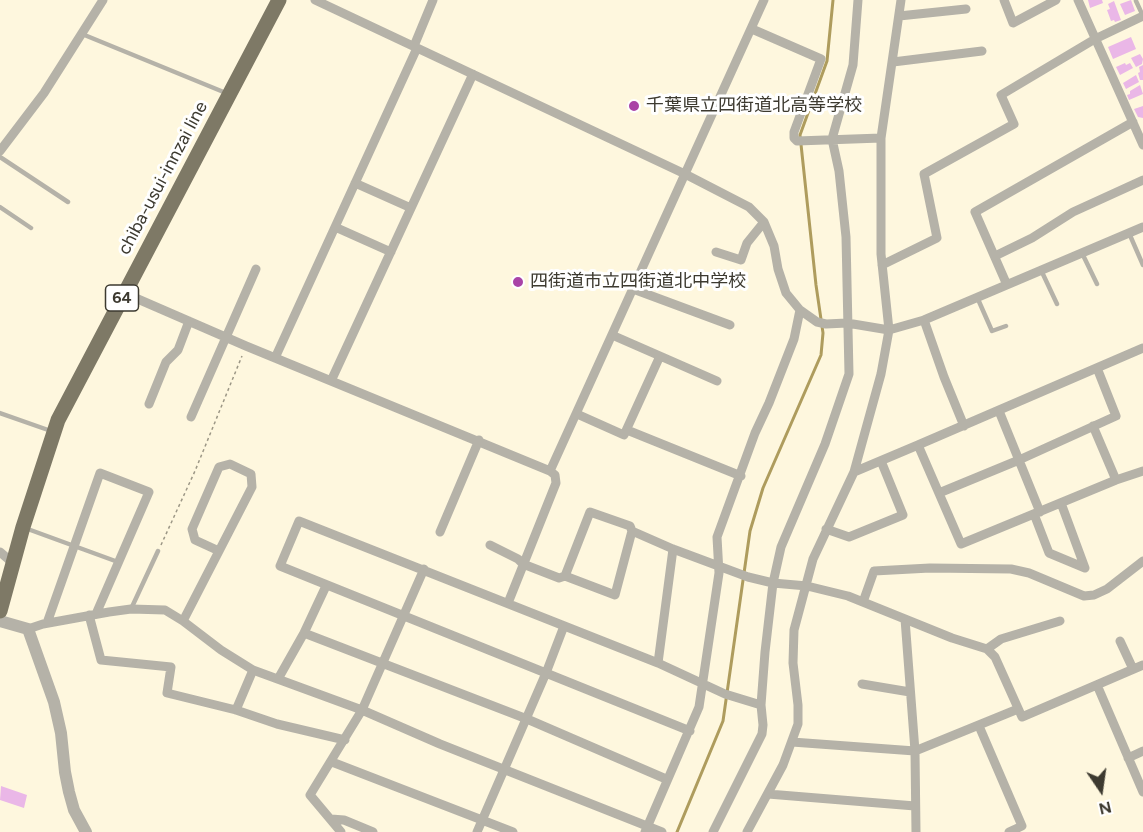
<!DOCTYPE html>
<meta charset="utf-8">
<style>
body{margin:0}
#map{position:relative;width:1143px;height:832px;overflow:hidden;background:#fef7de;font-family:Figtree,sans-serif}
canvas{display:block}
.north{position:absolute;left:1071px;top:760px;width:60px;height:60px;-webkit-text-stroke:4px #fff;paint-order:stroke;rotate:167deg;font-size:16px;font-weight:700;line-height:24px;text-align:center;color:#3d3a30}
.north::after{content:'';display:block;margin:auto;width:21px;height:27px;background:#3d3a30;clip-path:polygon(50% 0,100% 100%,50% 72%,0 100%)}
</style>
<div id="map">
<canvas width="1143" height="832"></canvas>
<div class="north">N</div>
</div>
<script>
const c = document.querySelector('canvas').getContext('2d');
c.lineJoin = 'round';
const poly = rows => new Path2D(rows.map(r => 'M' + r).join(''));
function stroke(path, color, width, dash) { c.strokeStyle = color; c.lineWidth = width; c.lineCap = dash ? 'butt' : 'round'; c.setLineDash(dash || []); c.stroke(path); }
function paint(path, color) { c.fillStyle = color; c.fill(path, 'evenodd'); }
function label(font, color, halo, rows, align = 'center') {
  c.font = font + ' Figtree,"Noto Sans JP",sans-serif'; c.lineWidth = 6; c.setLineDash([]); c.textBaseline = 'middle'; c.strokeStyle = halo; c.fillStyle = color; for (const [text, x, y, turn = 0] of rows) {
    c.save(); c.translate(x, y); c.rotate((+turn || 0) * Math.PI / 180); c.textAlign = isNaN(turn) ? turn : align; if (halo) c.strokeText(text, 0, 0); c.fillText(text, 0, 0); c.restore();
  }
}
stroke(poly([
 [677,832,723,721,750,531,763,488,821,355,823,333,816,285,800,135,827,61,833,0]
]), '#ae9c5d', 3);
paint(poly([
 [1088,0,1102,0,1103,3,1090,8],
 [1131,0,1135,11,1125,15,1120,4],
 [1114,1,1121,20,1115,22,1114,20,1111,21,1107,10,1110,9,1108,4],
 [1131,37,1136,49,1113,59,1108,47],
 [1140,54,1143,59,1142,64,1136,67,1131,58],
 [1125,63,1126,65,1130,63,1133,68,1120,75,1116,67],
 [1143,65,1143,80,1140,80,1138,73,1140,72,1139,67],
 [1136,75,1139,82,1126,89,1123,83],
 [1140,85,1143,94,1129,100,1127,95,1130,94,1130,91],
 [1143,106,1143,118,1138,117,1134,109],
 [1,786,27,795,24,808,0,800]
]), '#eab7e7');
stroke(poly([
 [161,545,195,471,242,356]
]), '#9c9786', 1.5, [3, 3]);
stroke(poly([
 [1136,1,1143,16],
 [82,34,226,93],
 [0,157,68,202],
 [0,207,31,228],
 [1129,233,1143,265],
 [1082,253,1097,284],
 [1041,270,1057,304],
 [977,297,992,331,1006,326],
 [0,413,51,431],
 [25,528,118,562],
 [131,609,158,551]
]), '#b5b2a8', 4.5);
stroke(poly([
 [315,0,685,174,749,207,764,222,774,246,778,269,786,293,800,310,817,322,826,324,847,323,889,330,924,320,1143,227],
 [1004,0,1013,23,1056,0],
 [1078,0,1143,145],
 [899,16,966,9],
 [752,29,821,59,794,132,794,138,797,141,881,138],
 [414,46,433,0],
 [893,62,982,51],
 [0,151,44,93,103,0],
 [355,183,411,208],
 [335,227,391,252],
 [716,252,741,260,747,243,764,222],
 [995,256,1032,238,1073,212,1143,180],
 [882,265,937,238,924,174,1014,124,1001,95,1095,39,1143,16],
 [1007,285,975,212,1133,122],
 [633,289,730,325],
 [124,293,246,346,550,471,764,0],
 [924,320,944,377,964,426],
 [1143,348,918,445,961,544,1116,480,1143,471],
 [660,356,717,381],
 [275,358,417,48],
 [331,381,473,74],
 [149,404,166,362,178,350,189,321],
 [999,411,1040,512],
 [577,414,624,435,660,356,612,335],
 [191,417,256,269],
 [1093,426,1116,480],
 [627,430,741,476],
 [854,472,918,445],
 [939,493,1019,460,1116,416,1097,368],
 [1034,514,1049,553,1085,568,1061,503],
 [826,529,849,537,903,515,881,461],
 [440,532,479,440],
 [490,545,518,559,523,564,559,578,565,576,590,512,630,526,632,531,673,549,748,577,773,583,807,586,848,596,952,638,987,649,995,657,1022,717,1143,665],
 [0,552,14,564],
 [565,576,615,595,632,531],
 [863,602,874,571,930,568,1011,569,1029,573,1084,596,1094,595,1107,589,1143,561],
 [508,603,556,483,555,475,550,471],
 [89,615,101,660,171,667,167,693,236,710,277,724,345,740],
 [905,619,915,751,916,832],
 [183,621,252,487,251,474,230,464,219,467,192,529,195,540,219,551],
 [47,623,100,473,149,492,96,614],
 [28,629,43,624,109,612,131,609,165,610,183,621,221,650,253,670,362,710,440,744,662,832],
 [304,633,527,719,666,779],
 [1120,641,1133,669],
 [987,649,1001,639,1060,621],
 [658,663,673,549],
 [278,679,304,633,326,586],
 [862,684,910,692],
 [1097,685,1143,792],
 [236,710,253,670],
 [979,726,1022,826,1009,832],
 [690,731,280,566,299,521,658,663,725,694,761,705],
 [792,742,915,751,1018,709],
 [1128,758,1143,751],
 [332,762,513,832],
 [768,794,915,806],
 [331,819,344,820,373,832],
 [341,832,310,795,362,710,424,569],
 [477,832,546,673,564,626],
 [645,832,699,707,719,573,717,537,755,433,769,403,794,339,800,310],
 [713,832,762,734,763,725,761,705,765,652,773,583,781,547,825,444,849,374,846,237,839,171,832,139,853,65,858,0],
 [747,832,783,765,798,724,798,705,793,663,794,630,813,559,854,472,881,374,889,330,881,254,881,138,901,0]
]), '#b5b2a8', 9);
stroke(poly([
 [0,621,28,629,54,702,61,733,65,772,69,792,74,810,86,832]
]), '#b5b2a8', 12);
stroke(poly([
 [0,611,23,527,58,420,279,0]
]), '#7e7966', 15);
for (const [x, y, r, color] of [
 [634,106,6,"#a943a7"],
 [518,282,6,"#a943a7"]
]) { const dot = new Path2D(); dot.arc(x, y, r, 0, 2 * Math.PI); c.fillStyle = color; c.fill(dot); stroke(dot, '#fff', 2); }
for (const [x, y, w] of [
 [122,298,33]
]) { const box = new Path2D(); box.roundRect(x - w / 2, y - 13, w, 26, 4.5); c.fillStyle = '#fff'; c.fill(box); stroke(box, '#3d3a30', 1.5); }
label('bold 16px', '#3d3a30', null, [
 ["64",122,298]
]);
label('18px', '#3d3a30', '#fff', [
 ["千葉県立四街道北高等学校",646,106],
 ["四街道市立四街道北中学校",530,282]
], 'left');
label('18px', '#3d3a30', '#fff', [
 ["chiba-usui-innzai line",163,178,-62]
]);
</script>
